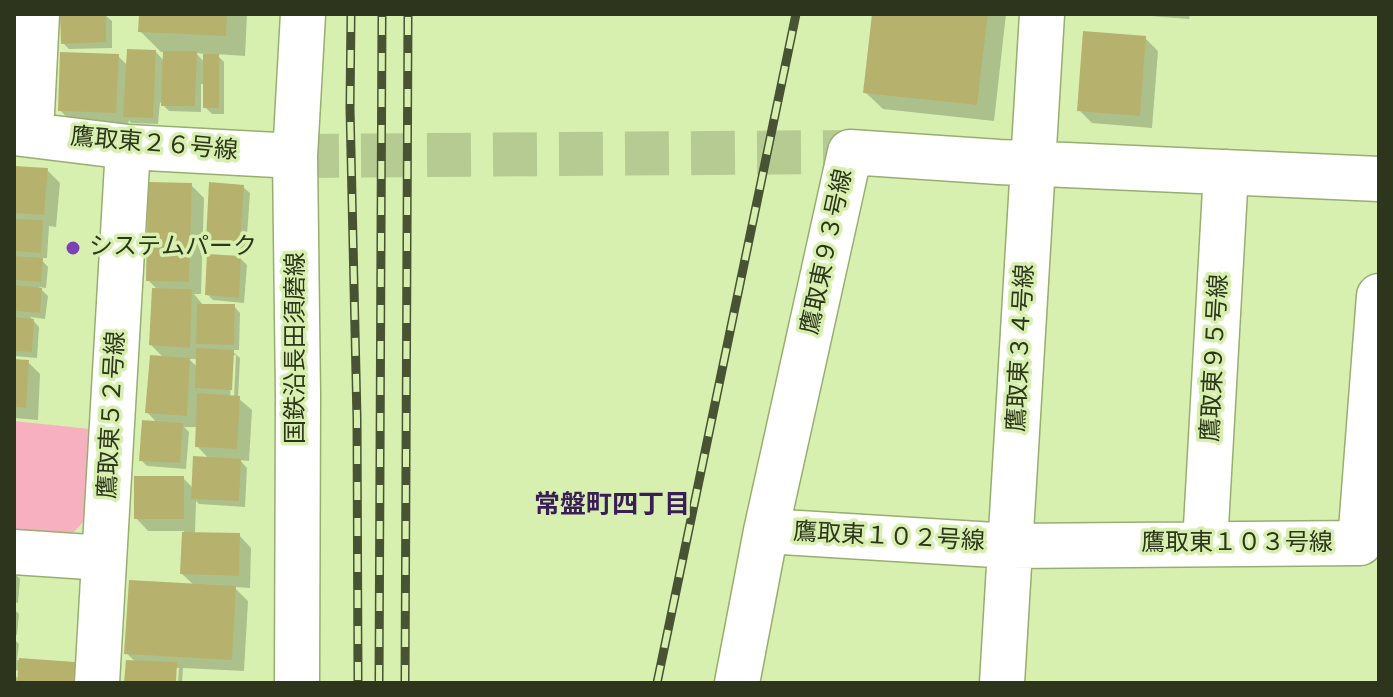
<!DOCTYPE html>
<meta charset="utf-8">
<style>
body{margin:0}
#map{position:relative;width:1393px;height:697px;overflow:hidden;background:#d8f0af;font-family:"Roboto Condensed",sans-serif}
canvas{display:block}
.frame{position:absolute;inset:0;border:16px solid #2d361c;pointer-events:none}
</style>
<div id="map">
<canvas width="1393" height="697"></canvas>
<div class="frame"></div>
</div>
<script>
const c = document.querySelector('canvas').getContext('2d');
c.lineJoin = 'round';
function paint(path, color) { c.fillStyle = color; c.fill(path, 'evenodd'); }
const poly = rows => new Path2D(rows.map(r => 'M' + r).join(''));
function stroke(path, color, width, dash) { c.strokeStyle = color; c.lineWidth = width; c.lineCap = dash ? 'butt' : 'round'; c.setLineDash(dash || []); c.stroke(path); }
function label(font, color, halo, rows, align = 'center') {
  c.font = font + ' "Roboto Condensed","Noto Sans JP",sans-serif'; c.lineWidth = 7; c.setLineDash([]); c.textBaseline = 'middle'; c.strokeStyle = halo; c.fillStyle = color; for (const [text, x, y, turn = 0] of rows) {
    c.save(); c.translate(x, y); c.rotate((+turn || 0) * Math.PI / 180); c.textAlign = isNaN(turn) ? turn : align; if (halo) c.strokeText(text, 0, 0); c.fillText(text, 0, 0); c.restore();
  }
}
paint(poly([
 [14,421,100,430,91,513,74,532,14,532]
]), '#f7b0c0');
paint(poly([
 [141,14,247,14,245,56,216,54,224,62,224,114,212,114,205,107,205,84,201,84,201,112,169,111,160,102,158,124,131,123,129,120,128,124,72,123,60,110,118,56,128,66,156,52,164,61,164,52,161,52,140,31],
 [196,53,205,54,205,63],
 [874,14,1006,14,994,121,883,109,865,92],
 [1125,14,1190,14,1189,19],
 [105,15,112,21,112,48,69,49,63,43],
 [1145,38,1158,51,1152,128,1092,123,1079,110],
 [14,168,47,170,60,183,56,227,49,226,47,258,40,258,48,267,46,288,39,287,48,296,45,319,30,317,39,327,37,358,14,356],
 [191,185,204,198,201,294,194,294,204,306,234,306,240,313,239,350,231,350,240,358,238,398,252,410,249,461,240,460,247,468,245,507,199,504,196,501,195,534,239,535,251,548,250,588,234,587,248,601,244,671,183,668,182,683,178,683,179,668,175,668,174,683,126,683,136,662,126,653,195,586,182,574,184,531,148,531,136,518,183,478,193,488,209,459,197,446,197,427,184,427,189,432,186,469,147,466,141,460,158,424,147,412,164,358,151,345,158,290,148,280],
 [232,355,236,355,234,400,230,399],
 [189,359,198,359,198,368],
 [243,187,250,193,246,249,214,247,208,241],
 [240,258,247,265,244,303,213,300,207,294],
 [14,361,28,362,40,374,38,420,14,418],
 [14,573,20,579,18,603,14,602],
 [14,609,19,614,17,635,14,634],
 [14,639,19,644,17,660,74,664,80,671,79,683,14,683,14,674,19,680,20,671,14,670]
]), '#0003');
paint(poly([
 [60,14,106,14,106,42,61,44],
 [139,14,227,14,226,36,138,32],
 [872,14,988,14,977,105,863,93],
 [1083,31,1146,36,1140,116,1077,111],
 [127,49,156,50,153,118,123,117],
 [163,51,197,51,195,106,161,106],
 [60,52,119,54,116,113,58,111],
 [203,54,219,54,219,108,203,108],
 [14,166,48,168,44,215,14,213],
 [148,182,192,183,189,282,146,281],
 [209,182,244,185,240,243,206,241],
 [14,219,43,220,41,253,14,251],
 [207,254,241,256,239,298,205,295],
 [14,256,43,258,41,282,14,280],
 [14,285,42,288,40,313,14,311],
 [152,288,192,289,190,348,149,345],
 [197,304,235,304,234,345,196,344],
 [14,317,34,319,32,352,14,351],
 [196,348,234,350,232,390,195,388],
 [150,355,190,358,187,416,145,413],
 [14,359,29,360,26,408,14,407],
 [197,393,240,396,237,449,195,447],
 [142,420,183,423,180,463,139,461],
 [193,456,241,459,239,501,191,499],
 [134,476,184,476,184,519,134,519],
 [182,532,240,533,239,576,180,574],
 [129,580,236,586,232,660,124,654],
 [19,658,75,662,73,683,17,683],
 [126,660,177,662,176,683,124,683]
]), '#b7b16e');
stroke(poly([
 [295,156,850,152]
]), '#b6cb92', 44, [44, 22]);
const minor = poly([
 [14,133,128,147,295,156],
 [31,133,37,14],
 [766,531,1011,546,1360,543,1379,296],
 [1205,544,1226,172],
 [14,552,104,558],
 [97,683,128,147],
 [297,683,298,396,295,156,303,14],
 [737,683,766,531,850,152,999,162,1379,179],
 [1002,683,1042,14]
]);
stroke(minor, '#98ae70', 47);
stroke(minor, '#fff', 44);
const rail = poly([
 [351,14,350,108,357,419,358,683],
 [379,683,382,14],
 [405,683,408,14],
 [657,683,796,14]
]);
stroke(rail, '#475333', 9);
stroke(rail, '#d8f0af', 6, [18]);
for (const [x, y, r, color] of [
 [73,248,8,"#7d41b6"]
]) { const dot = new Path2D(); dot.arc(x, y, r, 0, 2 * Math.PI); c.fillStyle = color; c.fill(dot); stroke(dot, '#d8f0af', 3); }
label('24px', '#2d361c', '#d8f0af', [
 ["鷹取東２６号線",154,145,5],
 ["鷹取東９３号線",828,252,-78],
 ["国鉄沿長田須磨線",297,348,-90],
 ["鷹取東３４号線",1022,348,-87],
 ["鷹取東９５号線",1216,358,-87],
 ["鷹取東５２号線",113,415,-87],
 ["鷹取東１０２号線",889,538,3],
 ["鷹取東１０３号線",1237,544]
]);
label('24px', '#2d361c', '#d8f0af', [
 ["システムパーク",89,248]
], 'left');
label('bold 26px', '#391d55', '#d8f0af', [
 ["常盤町四丁目",612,506]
]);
</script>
